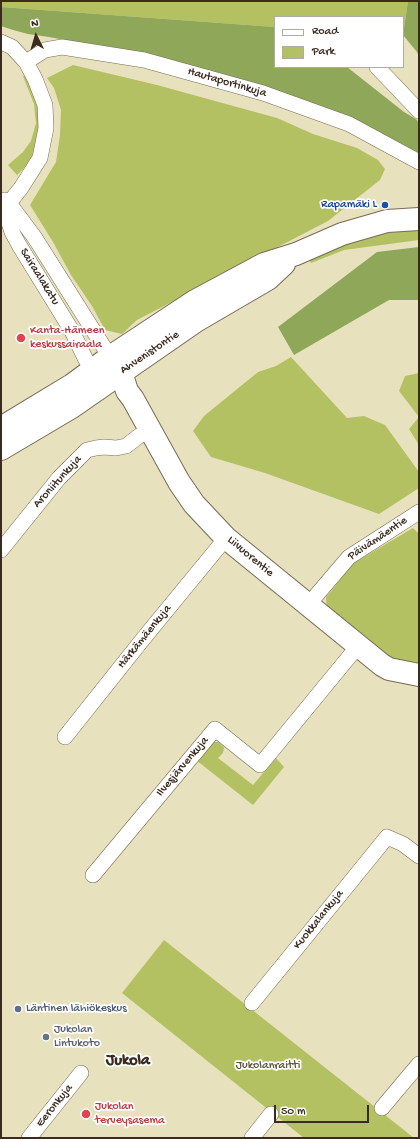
<!DOCTYPE html>
<meta charset="utf-8">
<style>
body{margin:0}
#map{position:relative;width:420px;height:1139px;overflow:hidden;background:#e7e1bd;font-family:"Gochi Hand",sans-serif}
canvas{display:block}
.frame{position:absolute;inset:0;border:2px solid #3b2a1e;pointer-events:none}
.legend{position:absolute;left:274px;top:16px;width:130px;height:52px;box-sizing:border-box;background:#fff;border:1px solid #b1aaa5;margin:0;padding:5px 7px;list-style:none;font-size:12px;color:#3b2a1e}
.legend li{display:flex;align-items:center;gap:8px;height:20px}
.legend b{width:20px;border:1px solid #b1aaa5}
.north{position:absolute;left:16px;top:16px;width:40px;height:40px;-webkit-text-stroke:3px #fff;paint-order:stroke;rotate:355deg;font-size:11px;font-weight:700;line-height:16px;text-align:center;color:#3b2a1e}
.north::after{content:'';display:block;margin:auto;width:14px;height:18px;background:#3b2a1e;clip-path:polygon(50% 0,100% 100%,50% 72%,0 100%)}
.scale{position:absolute;left:274px;top:1105px;width:95px;height:18px;box-sizing:border-box;border:2px solid #3b2a1e;border-top:0;padding-left:5px;font-size:12px;line-height:14px;white-space:nowrap;color:#3b2a1e;-webkit-text-stroke:3px #fff;paint-order:stroke}
</style>
<div id="map">
<canvas width="420" height="1139"></canvas>
<div class="frame"></div>
<ul class="legend">
<li><b style="height:5px;background:#fff"></b>Road</li>
<li><b style="height:11px;background:#b4c162"></b>Park</li>
</ul>
<div class="north">N</div>
<div class="scale">50 m</div>
</div>
<script>
const c = document.querySelector('canvas').getContext('2d');
c.lineJoin = 'round';
function paint(path, color) { c.fillStyle = color; c.fill(path, 'evenodd'); }
const poly = rows => new Path2D(rows.map(r => 'M' + r).join(''));
function stroke(path, color, width, dash) { c.strokeStyle = color; c.lineWidth = width; c.lineCap = dash ? 'butt' : 'round'; c.setLineDash(dash || []); c.stroke(path); }
function label(font, color, halo, rows, align = 'center') {
  c.font = font + ' "Gochi Hand",sans-serif'; c.lineWidth = 3.5; c.setLineDash([]); c.textBaseline = 'middle'; c.strokeStyle = halo; c.fillStyle = color; for (const [text, x, y, turn = 0] of rows) {
    c.save(); c.translate(x, y); c.rotate((+turn || 0) * Math.PI / 180); c.textAlign = isNaN(turn) ? turn : align; if (halo) c.strokeText(text, 0, 0); c.fillText(text, 0, 0); c.restore();
  }
}
paint(poly([
 [1,1,408,1,403,35,403,17,275,17,275,27,1,7],
 [73,65,157,85,277,118,313,134,357,148,378,160,385,169,380,180,328,221,137,320,122,334,105,330,92,306,71,275,53,242,30,205,56,162,60,135,61,110,54,88,47,78],
 [27,74,41,113,37,146,28,164,17,175,8,165,23,152,31,141,36,123,34,104,23,76],
 [412,230,419,230,419,240,344,250,311,263,309,259,347,244,387,233],
 [291,357,347,418,364,416,385,425,419,472,419,488,379,514,265,473,211,457,193,431,204,416,258,372,276,366],
 [419,373,419,445,409,429,419,417,399,391,405,376],
 [413,528,419,534,419,665,386,657,327,610,326,597,333,589,352,564],
 [214,742,218,742,224,747,223,753,218,758,253,785,276,758,284,767,253,805,196,760],
 [164,940,414,1138,304,1138,122,993]
]), '#b4c162');
paint(poly([
 [408,1,419,1,419,57,417,52,403,35],
 [1,7,275,27,275,67,347,67,404,112,416,119,419,123,419,154,146,55,49,37,28,34,13,30,1,26],
 [419,247,419,300,389,300,294,355,278,327,377,252]
]), '#8fa758');
const street = poly([
 [1,42,12,47,26,62,35,79,45,105,46,128,40,158,21,188,9,203,7,217,12,232,19,245,72,331,85,358,92,370],
 [26,62,45,50,62,47,144,60,263,93,349,124,419,162],
 [377,67,419,111],
 [5,200,9,203,35,238,110,357],
 [1,550,59,478,87,450,96,448,104,447,116,448,126,446,139,436,151,430],
 [308,605,349,557,419,512],
 [65,737,143,639,226,538],
 [93,875,215,729,260,765,275,747,358,646],
 [252,1003,387,837,403,844,419,856],
 [382,1108,419,1064],
 [29,1138,81,1073],
 [252,1138,271,1114]
]);
const secondary = poly([
 [110,357,121,372,127,391,133,399,179,482,194,504,226,538,382,665,389,669,419,675],
 [1,428,72,385,110,357,195,301,264,264,296,254,342,234,387,221,419,219],
 [1,449,72,407,196,321,268,279,284,264]
]);
stroke(street, '#776a56', 16);
stroke(secondary, '#776a56', 24);
stroke(street, '#fff', 15);
stroke(secondary, '#fff', 22);
for (const [x, y, r, color] of [
 [385,205,4,"#1a4fb4"],
 [21,338,5,"#e0444e"],
 [18,1009,4,"#5c6f8a"],
 [46,1037,4,"#6b7280"],
 [86,1114,5,"#e0444e"]
]) { const dot = new Path2D(); dot.arc(x, y, r, 0, 2 * Math.PI); c.fillStyle = color; c.fill(dot); stroke(dot, '#fff', 1.5); }
label('12px', '#3b2a1e', '#fff', [
 ["Hautaportinkuja",227,83,16],
 ["Sairaalakatu",39,277,58],
 ["Ahvenistontie",150,353,-34],
 ["Aroniitunkuja",58,482,-48],
 ["Päivämäentie",378,539,-34],
 ["Liivuorentie",250,557,40],
 ["Härkämäenkuja",145,637,-51],
 ["Ilvesjärvenkuja",183,767,-50],
 ["Kuokkalankuja",319,920,-51],
 ["Eeronkuja",55,1106,-51]
]);
label('12px', '#164399', '#fff', [
 ["Rapamäki L",377,205]
], 'right');
label('12px', '#be3a42', '#fff', [
 ["Kanta-Hämeen",30,331],
 ["keskussairaala",30,345],
 ["Jukolan",95,1107],
 ["terveysasema",95,1121]
], 'left');
label('12px', '#4e5e75', '#fff', [
 ["Läntinen lähiökeskus",26,1009]
], 'left');
label('12px', '#5b616d', '#fff', [
 ["Jukolan",54,1030],
 ["Lintukoto",54,1044]
], 'left');
label('12px', '#5f5732', '#fff', [
 ["Jukolanraitti",268,1066]
]);
label('bold 16px', '#3b2a1e', '#fff', [
 ["Jukola",128,1062]
]);
</script>
